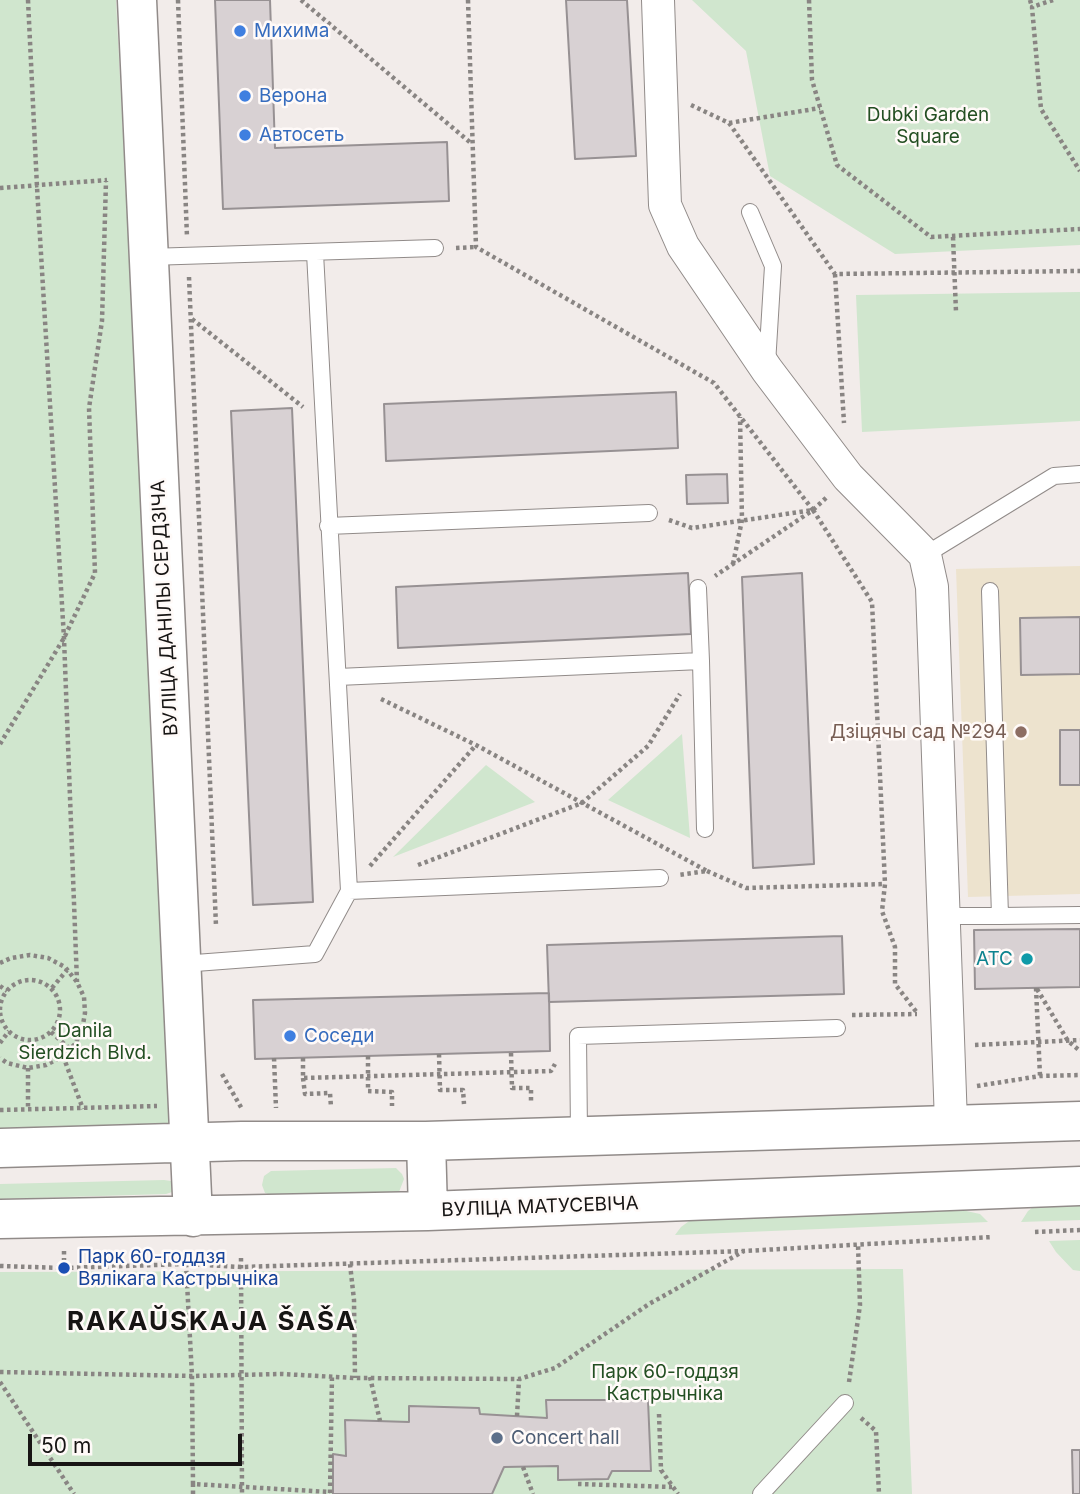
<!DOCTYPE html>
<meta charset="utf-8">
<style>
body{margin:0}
#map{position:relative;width:1080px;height:1494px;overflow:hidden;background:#f2ecea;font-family:Inter,sans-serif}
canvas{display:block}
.scale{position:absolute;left:28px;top:1434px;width:214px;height:32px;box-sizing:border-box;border:4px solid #171514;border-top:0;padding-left:9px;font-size:21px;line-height:24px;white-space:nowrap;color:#171514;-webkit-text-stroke:5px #fffaf8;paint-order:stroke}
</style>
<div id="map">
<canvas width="1080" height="1494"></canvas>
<div class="scale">50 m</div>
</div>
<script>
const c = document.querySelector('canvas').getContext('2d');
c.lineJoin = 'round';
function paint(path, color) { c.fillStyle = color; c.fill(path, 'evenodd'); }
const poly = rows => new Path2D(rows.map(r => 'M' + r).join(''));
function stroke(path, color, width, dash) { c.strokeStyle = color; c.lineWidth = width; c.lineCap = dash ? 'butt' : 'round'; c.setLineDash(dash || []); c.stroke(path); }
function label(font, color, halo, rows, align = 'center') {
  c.font = font + ' Inter,sans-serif'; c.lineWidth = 5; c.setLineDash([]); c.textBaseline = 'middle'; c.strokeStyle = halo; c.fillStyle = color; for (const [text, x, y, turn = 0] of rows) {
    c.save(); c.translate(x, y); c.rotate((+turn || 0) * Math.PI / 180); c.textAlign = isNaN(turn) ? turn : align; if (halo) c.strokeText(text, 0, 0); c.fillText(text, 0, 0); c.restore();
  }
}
paint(poly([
 [1080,566,1080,894,968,897,956,569]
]), '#ede3ce');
paint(poly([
 [0,0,116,0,174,1126,0,1128],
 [692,0,1080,0,1080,245,895,254,770,176,746,51],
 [1080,292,1080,421,862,432,856,295],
 [682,734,690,838,608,800],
 [486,765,535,802,393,857],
 [396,1168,402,1174,404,1179,399,1192,275,1196,265,1193,262,1185,264,1176,271,1171],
 [164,1180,171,1181,174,1187,172,1192,166,1194,0,1199,0,1184],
 [1080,1200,1080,1220,1021,1222,1028,1211,1037,1204],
 [948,1207,980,1214,988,1222,675,1235,681,1227,692,1219],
 [1080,1240,1080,1271,1073,1270,1056,1252,1049,1241],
 [903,1269,912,1494,0,1494,0,1272]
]), '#d0e6ce');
const building = poly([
 [215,0,270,0,275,148,447,142,449,201,223,209,215,0],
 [566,0,627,0,636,156,575,159,566,0],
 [676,392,678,448,386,461,384,404,676,392],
 [292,408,313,902,253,905,231,411,292,408],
 [727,474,728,503,687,504,686,475,727,474],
 [688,573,691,634,398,648,396,587,688,573],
 [802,573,814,864,753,868,742,577,802,573],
 [1080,617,1080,674,1021,675,1020,618,1080,617],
 [1060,730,1080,730,1080,785,1060,785,1060,730],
 [1080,929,1080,987,975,989,974,930,1080,929],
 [842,936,844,994,549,1002,547,945,842,936],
 [549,993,550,1051,255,1059,253,1000,549,993],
 [546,1400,648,1400,651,1471,612,1471,608,1479,558,1480,558,1466,504,1467,492,1494,333,1494,333,1454,346,1456,345,1420,409,1422,409,1406,479,1408,480,1414,547,1418,546,1400],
 [1072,1450,1080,1450,1080,1494,1073,1494,1072,1450]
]);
paint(building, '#d8d1d3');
stroke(building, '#979193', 2);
const lane = poly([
 [750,212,773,266,767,364],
 [315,253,349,891,660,878],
 [149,257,435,248],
 [328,526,649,513],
 [925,555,1054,476,1080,474],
 [698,588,701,661],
 [990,591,1000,916,1080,915],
 [338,677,701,661,705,829],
 [943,916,1000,916],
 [182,964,315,954,349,891],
 [579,1134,578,1036,837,1028],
 [761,1494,845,1403]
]);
const street = poly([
 [658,0,665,205,683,246,767,370,848,477,925,555,932,587,951,1123]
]);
const secondary = poly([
 [137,0,193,1217],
 [426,1141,428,1211],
 [0,1148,242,1141,426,1141,1080,1121],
 [0,1219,428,1211,1080,1186]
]);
stroke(lane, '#918b89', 18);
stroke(street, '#918b89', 34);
stroke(secondary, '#918b89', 41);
stroke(poly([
 [28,0,37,187,64,638,77,982],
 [178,0,187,237],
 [301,0,472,144],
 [468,0,476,247,714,383,813,510,715,576],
 [809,0,812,80,837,165,931,237,1080,229],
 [1030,0,1032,7],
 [1053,0,1032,7,1041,109,1080,171],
 [691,105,729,123,835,274,1080,271],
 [729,123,820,108],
 [0,188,107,180],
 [953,237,956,312],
 [456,248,476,247],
 [835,274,844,423],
 [189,277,216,926],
 [192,319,303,407],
 [813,510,872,602,885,884,882,911,895,947,895,984,918,1014],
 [669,520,692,528,813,510,827,497],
 [733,564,742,520,740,417],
 [381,699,476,745,707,871,678,875],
 [0,744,64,638,95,573,89,408,102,321,106,181],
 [418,865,582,803,648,746,680,694],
 [370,866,476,745],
 [707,871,746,888,885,884],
 [0,963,11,958,30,955,48,958,65,967,77,982,84,997,85,1013,82,1030,75,1044,63,1056,46,1065,28,1068,7,1063,0,1058],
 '0 1010a30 30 0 1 1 60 0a30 30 0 1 1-60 0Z',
 [0,986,7,991],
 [52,988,67,970],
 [1036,988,1040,1076],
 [1037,989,1068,1041,1080,1051],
 [852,1015,917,1014],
 [51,1032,70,1049],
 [0,1043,9,1031],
 [975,1045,1080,1040],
 [511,1053,512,1088,531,1088,531,1103],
 [439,1054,440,1090,463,1090,464,1104],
 [63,1056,83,1109],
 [368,1056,368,1091,392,1092,392,1106],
 [274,1058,276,1108],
 [303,1058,303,1078,551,1071,555,1064],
 [28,1068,28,1110],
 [222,1074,242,1109],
 [303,1078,305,1094,330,1093,331,1107],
 [977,1086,1040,1076,1080,1075],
 [0,1110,157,1106],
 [1035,1232,1080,1230],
 [64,1251,64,1268],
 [241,1258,242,1494],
 [186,1264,192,1376,193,1484],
 [350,1264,354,1300,355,1378],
 [0,1266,64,1268,186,1264,241,1267,745,1251,992,1237],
 [0,1372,192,1376,282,1374,355,1378,519,1379,555,1368,649,1304,744,1251],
 [370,1377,380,1421],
 [0,1382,74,1494],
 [849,1382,860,1305,858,1244],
 [659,1414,661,1470,678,1494],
 [517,1416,519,1379],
 [861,1418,876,1431,879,1494],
 [523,1467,533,1494],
 [578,1484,672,1487],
 [330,1493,332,1375],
 [193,1494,193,1484,330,1492]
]), '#898583', 4.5, [3.5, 3.5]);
stroke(lane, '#fff', 16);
stroke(street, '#fff', 32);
stroke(secondary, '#fff', 38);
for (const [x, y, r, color] of [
 [240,31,7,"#3f7fe0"],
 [245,96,7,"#3f7fe0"],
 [245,135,7,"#3f7fe0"],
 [1021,732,7,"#8d6e63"],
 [1027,959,7,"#0f9aa8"],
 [290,1036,7,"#3f7fe0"],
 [64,1268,7,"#1a4fb4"],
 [497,1438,7,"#5c6f8a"]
]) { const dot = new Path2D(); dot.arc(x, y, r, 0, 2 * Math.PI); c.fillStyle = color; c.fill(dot); stroke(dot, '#fffaf8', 2.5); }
label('19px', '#366cbe', '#fffaf8', [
 ["Михима",254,31],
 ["Верона",259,96],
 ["Автосеть",259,135],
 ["Соседи",304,1036]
], 'left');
label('19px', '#234f22', '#fffaf8', [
 ["Dubki Garden",928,115],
 ["Square",928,137],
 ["Danila",85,1031],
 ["Sierdzich Blvd.",85,1053],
 ["Парк 60-годдзя",665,1372],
 ["Кастрычніка",665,1394]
]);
label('19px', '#171514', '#fffaf8', [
 ["ВУЛІЦА ДАНІЛЫ СЕРДЗІЧА",165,608,-93],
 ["ВУЛІЦА МАТУСЕВІЧА",540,1207,-2]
]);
label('19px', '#785e54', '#fffaf8', [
 ["Дзіцячы сад №294",1007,732]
], 'right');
label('19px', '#0d838f', '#fffaf8', [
 ["АТС",1013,959]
], 'right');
label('19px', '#164399', '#fffaf8', [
 ["Парк 60-годдзя",78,1257],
 ["Вялікага Кастрычніка",78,1279]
], 'left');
label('19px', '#4e5e75', '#fffaf8', [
 ["Concert hall",511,1438]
], 'left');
c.letterSpacing = '2px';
label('bold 26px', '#171514', '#fffaf8', [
 ["RAKAŬSKAJA ŠAŠA",212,1322]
]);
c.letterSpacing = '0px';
</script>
